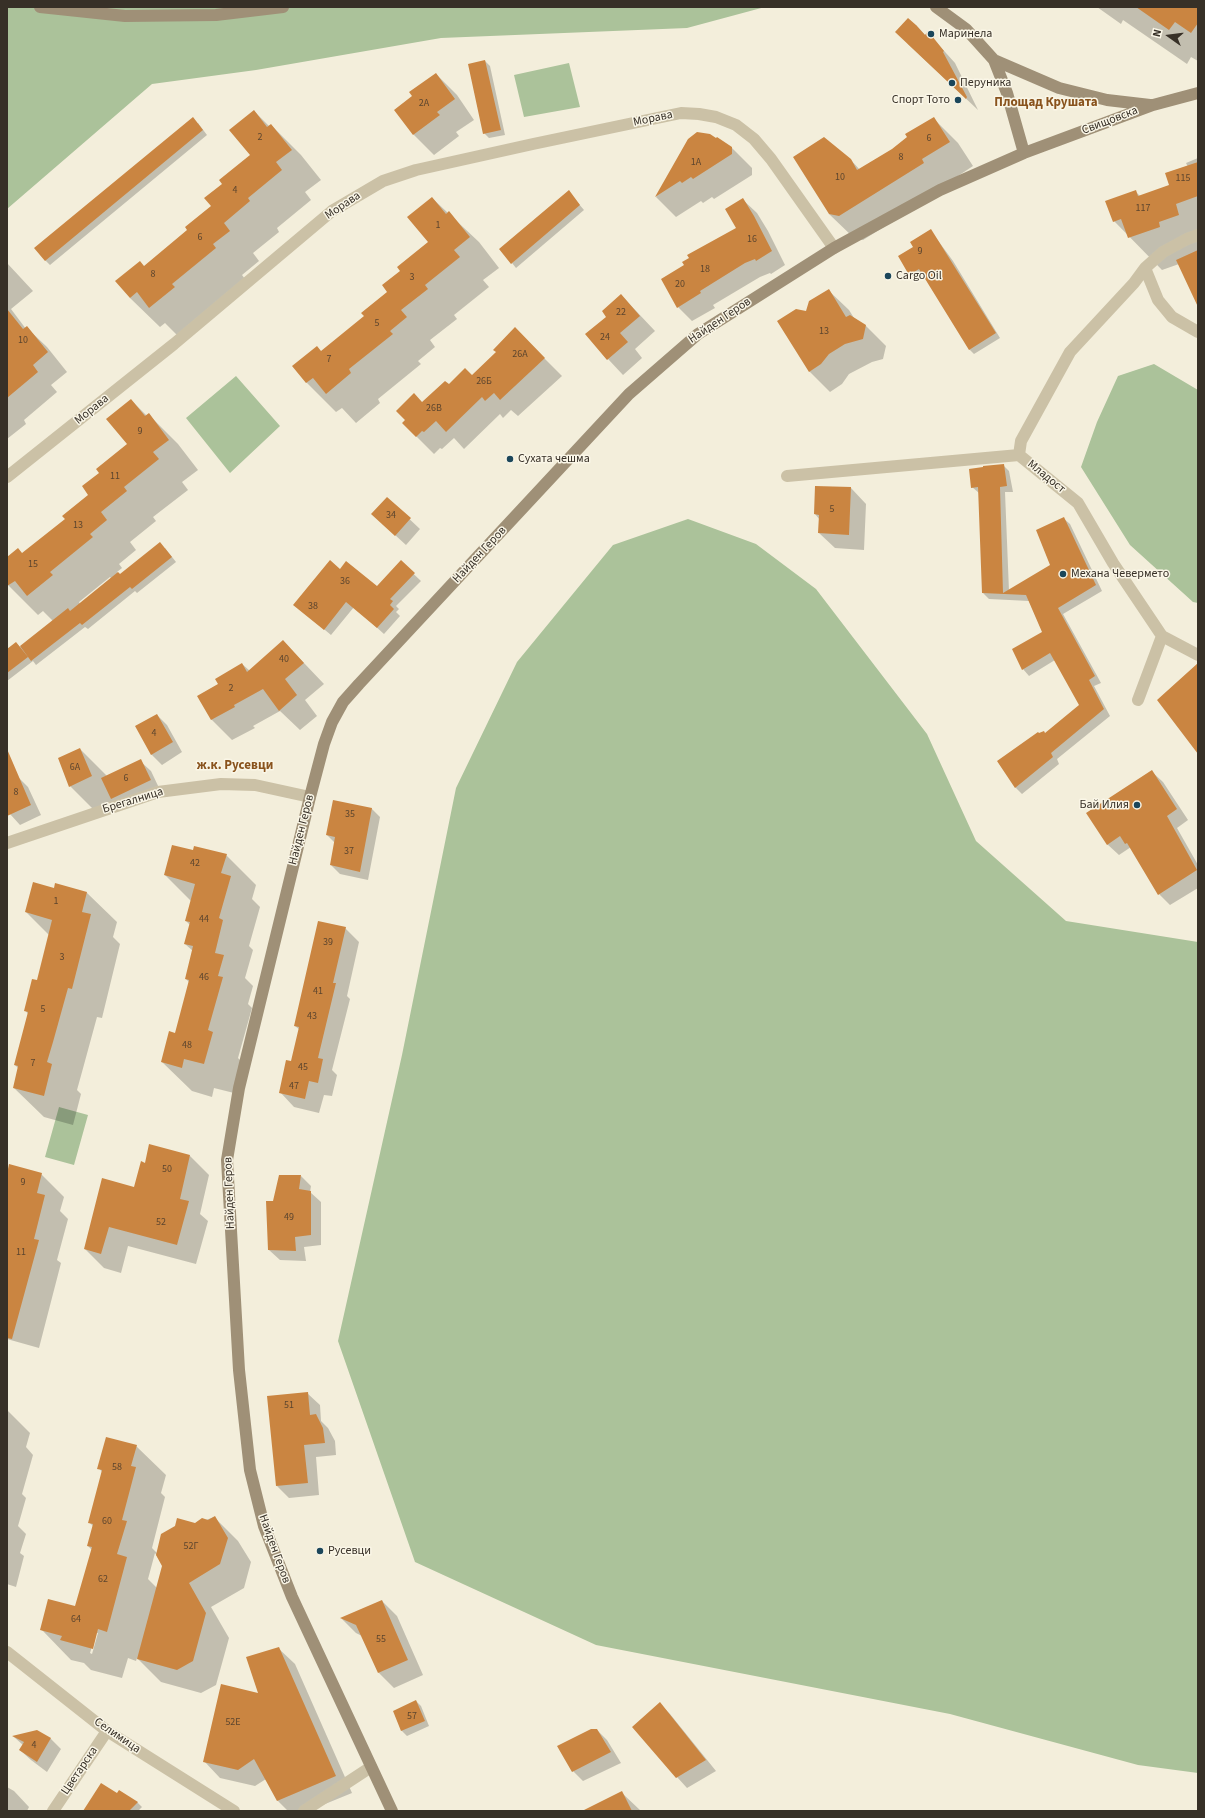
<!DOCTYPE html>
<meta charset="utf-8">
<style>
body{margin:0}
#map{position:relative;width:1205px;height:1818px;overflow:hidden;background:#f3eedb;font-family:"Source Sans 3",sans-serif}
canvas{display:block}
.frame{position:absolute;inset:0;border:8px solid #373027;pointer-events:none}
.north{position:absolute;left:1149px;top:16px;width:40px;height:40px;-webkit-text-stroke:3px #faf6e7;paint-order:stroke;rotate:284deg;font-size:11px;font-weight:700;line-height:16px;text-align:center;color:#373027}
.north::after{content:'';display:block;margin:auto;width:14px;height:18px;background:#373027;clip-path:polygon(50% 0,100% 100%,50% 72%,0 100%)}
</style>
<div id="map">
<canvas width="1205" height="1818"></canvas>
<div class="frame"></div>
<div class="north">N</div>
</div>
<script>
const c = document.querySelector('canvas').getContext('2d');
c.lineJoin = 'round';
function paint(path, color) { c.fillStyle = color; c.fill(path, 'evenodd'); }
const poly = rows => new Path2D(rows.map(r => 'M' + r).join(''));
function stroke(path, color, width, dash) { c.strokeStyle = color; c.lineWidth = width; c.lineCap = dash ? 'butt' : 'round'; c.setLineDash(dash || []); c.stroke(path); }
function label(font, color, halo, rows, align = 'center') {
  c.font = font + ' "Source Sans 3",sans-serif'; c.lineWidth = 3; c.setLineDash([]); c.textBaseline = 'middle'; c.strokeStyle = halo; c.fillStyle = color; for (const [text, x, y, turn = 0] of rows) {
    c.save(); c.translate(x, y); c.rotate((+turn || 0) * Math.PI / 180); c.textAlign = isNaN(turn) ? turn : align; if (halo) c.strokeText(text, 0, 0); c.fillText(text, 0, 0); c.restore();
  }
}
paint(poly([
 [7,7,765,7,687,28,441,38,256,70,152,84,7,209],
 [569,63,580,107,524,117,514,75],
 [1154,364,1198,390,1198,603,1193,602,1130,545,1081,467,1097,422,1118,376],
 [236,376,280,426,230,473,186,418],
 [688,519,756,544,816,589,927,734,976,841,1066,921,1198,942,1198,1773,1138,1765,950,1714,596,1645,415,1562,338,1341,402,1055,456,788,517,662,613,545],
 [59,1107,88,1115,74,1165,45,1157]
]), '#abc29a');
paint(poly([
 [1097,7,1198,7,1198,61,1191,57,1187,64,1123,20,1121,24],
 [916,25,926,36,928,33,955,63,978,110,908,44],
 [485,61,490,66,505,135,489,138,484,133],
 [436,74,457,95,474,120,456,132,459,136,434,155,414,135,413,96],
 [254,111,269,126,271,125,301,155,321,180,305,192,311,200,277,228,279,232,253,253,259,261,242,275,245,279,179,337,165,323,160,327,130,298,145,267,189,231,212,206,223,184,251,155],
 [934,119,958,143,973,166,946,184,948,187,863,240,854,238,829,214,850,159,860,170,892,150],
 [198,123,207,135,50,265,45,260],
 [688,140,731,147,752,168,752,175,714,199,712,197,703,203,701,201,676,217,656,197],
 [1198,158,1198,288,1179,264,1162,270,1114,221,1135,191,1140,196,1170,186,1188,167,1186,163],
 [573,197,584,210,516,268,512,263],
 [432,198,479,242,499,268,483,280,489,287,454,315,457,319,430,340,435,347,418,361,421,364,378,399,380,403,356,423,342,408,336,412,307,383,293,366,321,352,365,316,389,292,401,271,429,242],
 [742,199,757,213,768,231,785,265,771,274,770,273,760,277,713,305,715,308,692,321,678,307,738,228],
 [931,231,953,261,1000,338,974,354,969,349,924,274,915,279,910,274,915,248],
 [7,263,33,291,11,309,26,329,27,328,47,347,67,372,51,385,57,392,24,420,26,424,7,439],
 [828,290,849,310,854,318,866,326,886,346,883,359,872,362,849,374,842,384,830,392,809,371,807,313],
 [621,295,655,331,635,349,642,358,623,375,608,359,587,334,608,317],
 [515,329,562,376,518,416,511,410,503,418,500,414,464,449,454,438,442,449,440,448,434,454,403,423,422,404,449,386,472,376,497,352],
 [131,400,147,416,149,415,178,444,198,470,182,482,188,490,153,517,156,521,130,542,136,550,119,564,122,568,117,572,120,576,165,548,176,562,137,593,135,591,88,629,85,627,36,665,33,661,7,681,7,650,16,643,20,647,53,621,43,611,38,615,7,584,7,559,23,554,66,519,90,495,101,473,129,445],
 [110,577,111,578,80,604,79,602],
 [1003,465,1009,471,1013,492,1005,492,1009,591,1052,565,1063,518,1070,524,1102,591,1063,614,1101,683,1094,686,1110,716,1057,759,1059,764,1022,794,1016,788,998,762,1045,734,1081,706,1055,660,1029,676,1023,669,1043,633,1029,601,989,599,983,593,979,493,972,487],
 [816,487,851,488,866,504,864,550,835,548,819,533,820,520,815,514],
 [387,498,420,529,406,545,383,524],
 [401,562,421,581,396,606,399,609,396,612,400,616,384,634,354,607,331,635,295,605,341,570,378,588],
 [283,641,324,684,305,700,317,716,300,730,280,711,253,726,255,728,232,740,212,720,198,696,219,684,242,664,250,671],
 [157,715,167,725,182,752,162,765,152,755,136,726],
 [80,749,107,776,140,761,151,771,160,790,100,816,70,786],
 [1151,771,1163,782,1188,820,1177,828,1198,865,1198,888,1170,905,1159,894,1131,847,1119,855,1107,844],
 [18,777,28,787,41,815,20,825,10,814,7,809,7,782],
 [371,808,380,817,368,880,340,874,331,865,335,843,327,835],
 [193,851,226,855,256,885,252,899,260,907,249,946,253,950,245,978,253,986,248,1004,252,1008,238,1058,242,1062,234,1093,214,1088,212,1097,192,1091,162,1062,176,1034,189,982,186,979,193,951,185,944,190,925,186,921,192,902,165,875],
 [56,884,87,893,117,922,113,937,120,944,102,1018,97,1017,82,1072,77,1090,81,1094,73,1125,44,1117,14,1088,19,1069,15,1065,28,1014,25,1010,38,981,49,935,26,912,55,889],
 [345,928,359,942,347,996,350,999,332,1070,337,1075,332,1096,324,1095,319,1113,294,1107,280,1092,292,1062,300,1030,295,1026],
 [190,1156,209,1175,200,1214,208,1221,196,1264,128,1246,121,1273,104,1268,85,1249,135,1188,145,1164],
 [7,1169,41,1174,64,1197,60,1211,68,1219,57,1260,61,1263,39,1348,7,1339],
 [301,1176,311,1186,310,1192,321,1202,321,1245,304,1247,306,1261,280,1260,269,1250,274,1202],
 [307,1393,320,1405,321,1421,328,1428,335,1441,336,1455,316,1457,319,1495,289,1498,277,1486],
 [7,1410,30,1433,26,1447,33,1455,22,1494,26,1498,18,1526,26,1534,20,1553,24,1556,16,1587,7,1584],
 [136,1446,166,1475,161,1493,165,1497,152,1548,157,1553,195,1524,214,1517,238,1541,251,1562,244,1588,211,1607,229,1638,216,1685,201,1693,161,1682,137,1658,136,1661,128,1658,122,1678,91,1670,84,1663,71,1660,42,1630,76,1608,92,1550,88,1546,93,1526,90,1523,102,1472,99,1468],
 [155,1553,163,1566,157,1588,148,1579],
 [96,1633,98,1633,92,1654,90,1653],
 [382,1601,397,1616,423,1675,394,1688,379,1673,362,1636,356,1633,342,1619],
 [278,1648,295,1664,352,1793,308,1811,288,1811,278,1801,266,1779,255,1786,220,1778,204,1761,260,1694],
 [416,1701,421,1706,429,1726,407,1736,402,1731,394,1712],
 [660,1704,670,1714,716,1771,687,1788,677,1777],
 [597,1730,607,1740,621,1763,583,1781,573,1771],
 [37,1731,51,1739,61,1749,47,1772,31,1760,20,1750,23,1745,14,1737],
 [7,1787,14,1791,29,1807,27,1811,7,1811],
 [622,1793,641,1811,598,1811],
 [118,1794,137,1802,142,1807,138,1811,84,1811]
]), '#0003');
paint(poly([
 [1136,7,1198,7,1198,23,1191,33,1175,22,1169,30],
 [908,18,916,25,925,35,928,31,944,51,943,52,967,97,966,99,895,32],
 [485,60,501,130,483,134,468,64],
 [436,73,455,99,437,112,440,115,413,135,394,110,412,96,409,92],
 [254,110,267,127,271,124,292,150,276,162,282,170,248,198,250,201,224,223,230,231,213,244,216,248,172,284,175,287,149,308,137,292,130,298,115,281,140,261,144,266,187,230,185,227,211,206,204,198,222,184,219,180,250,155,229,130],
 [193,117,203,130,45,261,34,248],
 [934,117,950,142,922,159,924,163,839,216,829,214,793,157,824,137,851,159,857,170,892,149,907,137,905,134],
 [697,132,710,134,716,138,717,137,732,147,732,154,693,179,691,177,682,183,680,181,655,197,688,139],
 [1198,162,1198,196,1176,204,1179,215,1159,222,1160,227,1128,238,1121,219,1113,222,1105,201,1136,190,1138,196,1169,185,1165,173],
 [569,190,580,205,511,264,499,249],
 [432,197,446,214,449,211,470,237,454,250,460,257,425,285,428,289,401,310,407,317,390,331,393,334,349,369,351,373,326,394,313,378,306,383,292,366,317,346,321,351,364,316,361,313,387,292,382,285,400,271,397,267,428,242,407,217],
 [743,198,754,216,772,251,756,261,755,259,745,263,700,291,701,293,677,308,661,279,684,265,682,262,689,258,687,255,736,228,725,209],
 [931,229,996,333,969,350,919,269,909,275,898,256,913,247,910,242],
 [1198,250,1198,307,1176,260],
 [829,289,846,317,850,315,866,325,863,339,845,344,829,354,821,364,809,372,777,321,796,309,806,311,809,301],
 [621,294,640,316,620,333,628,342,607,360,585,334,606,317,602,311],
 [7,309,23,329,27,326,48,352,33,365,38,372,7,398],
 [515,327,545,358,500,400,494,393,485,401,482,397,446,432,436,421,424,432,422,431,416,437,402,423,405,420,396,411,414,393,422,402,445,381,449,384,465,368,472,375,496,352,493,350],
 [131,399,145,416,149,413,169,440,153,452,159,459,124,487,127,491,101,512,107,520,90,534,93,537,50,572,53,575,27,596,15,581,7,586,7,557,18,548,22,553,65,519,62,516,88,495,82,486,99,473,96,469,127,444,106,419],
 [1004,464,1007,486,1000,487,1003,593,1050,565,1036,530,1064,517,1096,585,1058,608,1095,676,1089,680,1104,709,1051,753,1053,757,1015,788,997,761,1038,732,1039,733,1044,731,1045,733,1079,705,1050,653,1022,670,1012,649,1042,632,1026,595,982,593,978,487,971,488,969,469,983,467,983,466],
 [815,486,851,487,849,535,818,533,819,515,814,514],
 [387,497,411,518,395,536,371,514],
 [160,542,172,557,132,589,130,587,82,625,80,623,31,661,20,646,68,608,70,611,118,572,120,574],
 [330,560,340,569,346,561,377,586,401,560,415,573,390,599,393,601,390,605,394,609,377,628,346,602,324,630,293,605],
 [283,640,304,663,285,679,297,695,279,711,263,689,234,705,235,707,211,720,197,696,218,684,215,679,242,663,247,672],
 [16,642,28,657,7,673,7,649],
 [1198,663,1198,754,1157,700],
 [157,714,173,742,151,755,135,726],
 [80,748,92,776,69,787,58,758],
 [7,749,31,805,7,816],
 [141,759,151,780,111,799,101,778],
 [1152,770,1177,809,1167,816,1197,870,1158,895,1127,843,1125,844,1120,836,1107,845,1086,813],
 [333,800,372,808,360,872,330,865,335,837,326,835],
 [172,845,193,850,194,846,227,854,221,873,231,876,219,918,223,920,215,953,224,955,218,976,223,977,208,1030,213,1032,204,1064,184,1059,182,1068,161,1062,169,1031,175,1033,189,980,185,979,193,946,184,944,190,922,185,921,195,884,164,875],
 [33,882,54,888,55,883,87,892,82,912,91,914,72,989,68,988,53,1042,47,1062,52,1064,44,1096,13,1088,18,1066,14,1065,28,1012,24,1011,32,979,37,980,52,920,25,912],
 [318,921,346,927,333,983,336,983,318,1058,323,1059,318,1083,309,1081,305,1099,279,1093,286,1060,291,1061,299,1027,294,1026],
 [149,1144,190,1155,180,1199,189,1201,177,1245,109,1227,101,1254,84,1249,102,1178,134,1187,141,1161,145,1163],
 [9,1164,42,1173,37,1193,45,1195,34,1239,39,1240,12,1339,7,1338,7,1174],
 [279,1175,301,1175,299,1189,311,1191,311,1235,295,1237,296,1251,268,1250,266,1201,273,1201],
 [308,1392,310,1415,316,1414,323,1428,325,1443,304,1445,308,1483,276,1486,267,1396],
 [106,1437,137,1445,131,1466,136,1467,122,1520,127,1521,117,1554,127,1557,107,1632,98,1629,93,1649,60,1640,62,1636,40,1630,48,1599,75,1606,92,1547,87,1546,93,1524,88,1523,102,1470,97,1469],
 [215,1516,228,1538,220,1564,189,1583,206,1613,193,1661,177,1670,137,1659,162,1566,156,1555,161,1534,175,1526,177,1518,195,1523,202,1518,208,1520],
 [382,1600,408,1660,378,1673,356,1625,340,1618],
 [279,1647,336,1776,277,1801,254,1759,238,1770,203,1762,221,1684,258,1693,246,1657],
 [416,1700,425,1721,401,1731,393,1711],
 [660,1702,706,1760,676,1778,632,1727],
 [591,1729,597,1729,611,1752,572,1772,557,1746],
 [37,1730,51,1738,37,1762,19,1750,24,1742,12,1736],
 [101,1783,117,1793,119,1790,138,1802,129,1811,83,1811],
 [622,1791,632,1811,582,1811]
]), '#ca8541');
stroke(poly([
 [1198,235,1187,239,1163,252,1145,268,1158,300,1172,317,1198,332],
 [1019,455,1078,503,1113,563,1162,636,1198,655],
 [1019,455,1021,441,1070,352,1134,283,1145,268],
 [787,476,1019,455],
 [7,477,174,344,332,211,383,181,416,170,533,144,681,113,699,114,716,117,736,125,754,139,771,159,834,248],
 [1138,700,1162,636],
 [7,843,158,792,221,784,255,785,310,797],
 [7,1652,107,1731,234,1811],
 [53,1811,107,1731],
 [304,1811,371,1767]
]), '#cbc1a6', 12);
stroke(poly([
 [40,7,125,16,216,15,283,7],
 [936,7,966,29,994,60,1007,93,1024,153],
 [994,60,1059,88,1107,100,1150,105],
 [392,1811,292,1597,264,1526,250,1470,239,1370,227,1160,239,1088,310,797,324,744,332,722,343,702,359,684,629,394,698,334,834,248,940,190,1024,153,1153,105,1198,93]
]), '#9f9077', 12);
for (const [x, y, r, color] of [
 [931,34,4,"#1b465a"],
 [952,83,4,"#1b465a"],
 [958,100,4,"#1b465a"],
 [888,276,4,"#1b465a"],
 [510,459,4,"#1b465a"],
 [1063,574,4,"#1b465a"],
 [1137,805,4,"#1b465a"],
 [320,1551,4,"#1b465a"]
]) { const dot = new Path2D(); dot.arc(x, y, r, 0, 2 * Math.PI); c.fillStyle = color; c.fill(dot); stroke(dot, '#faf6e7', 1.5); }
label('10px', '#5c452e', null, [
 ["2А",424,104],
 ["2",260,138],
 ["6",929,139],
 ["8",901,158],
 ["1А",696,163],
 ["10",840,178],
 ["115",1183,179],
 ["4",235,191],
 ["117",1143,209],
 ["1",438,226],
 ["6",200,238],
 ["16",752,240],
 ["9",920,252],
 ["18",705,270],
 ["8",153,275],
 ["3",412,278],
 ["20",680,285],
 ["22",621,313],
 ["5",377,324],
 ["13",824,332],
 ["24",605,338],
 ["10",23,341],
 ["26А",520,355],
 ["7",329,360],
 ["26Б",484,382],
 ["26В",434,409],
 ["9",140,432],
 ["11",115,477],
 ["5",832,510],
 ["34",391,516],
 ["13",78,526],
 ["15",33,565],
 ["36",345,582],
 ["38",313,607],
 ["40",284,660],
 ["2",231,689],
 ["4",154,734],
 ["6A",75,768],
 ["6",126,779],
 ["8",16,793],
 ["35",350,815],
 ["37",349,852],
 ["42",195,864],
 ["1",56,902],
 ["44",204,920],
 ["39",328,943],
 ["3",62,958],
 ["46",204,978],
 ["41",318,992],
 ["5",43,1010],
 ["43",312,1017],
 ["48",187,1046],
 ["7",33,1064],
 ["45",303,1068],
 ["47",294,1087],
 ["50",167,1170],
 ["9",23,1183],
 ["49",289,1218],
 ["52",161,1223],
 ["11",21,1253],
 ["51",289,1406],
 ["58",117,1468],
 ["60",107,1522],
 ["52Г",191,1547],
 ["62",103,1580],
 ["64",76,1620],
 ["55",381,1640],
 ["57",412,1717],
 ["52E",233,1723],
 ["4",34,1746]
]);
label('12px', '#373027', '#faf6e7', [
 ["Маринела",939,34],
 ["Перуника",960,83],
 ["Спорт Тото",950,100,"right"],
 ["Cargo Oil",896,276],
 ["Сухата чешма",518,459],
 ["Механа Чевермето",1071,574],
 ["Бай Илия",1129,805,"right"],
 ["Русевци",328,1551]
], 'left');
label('12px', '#373027', '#faf6e7', [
 ["Морава",653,119,-12],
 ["Свищовска",1110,121,-21],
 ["Морава",343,206,-34],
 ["Найден Геров",720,321,-34],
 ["Морава",92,410,-39],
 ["Младост",1046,477,39],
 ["Найден Геров",480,555,-47],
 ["Брегалница",133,801,-17],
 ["Найден Геров",302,830,-76],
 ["Найден Геров",230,1193,-92],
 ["Найден Геров",274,1549,70],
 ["Селимица",117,1736,34],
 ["Цветарска",80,1771,-56]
]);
label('bold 13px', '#89531d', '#faf6e7', [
 ["Площад Крушата",1046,103],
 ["ж.к. Русевци",235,766]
]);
</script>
